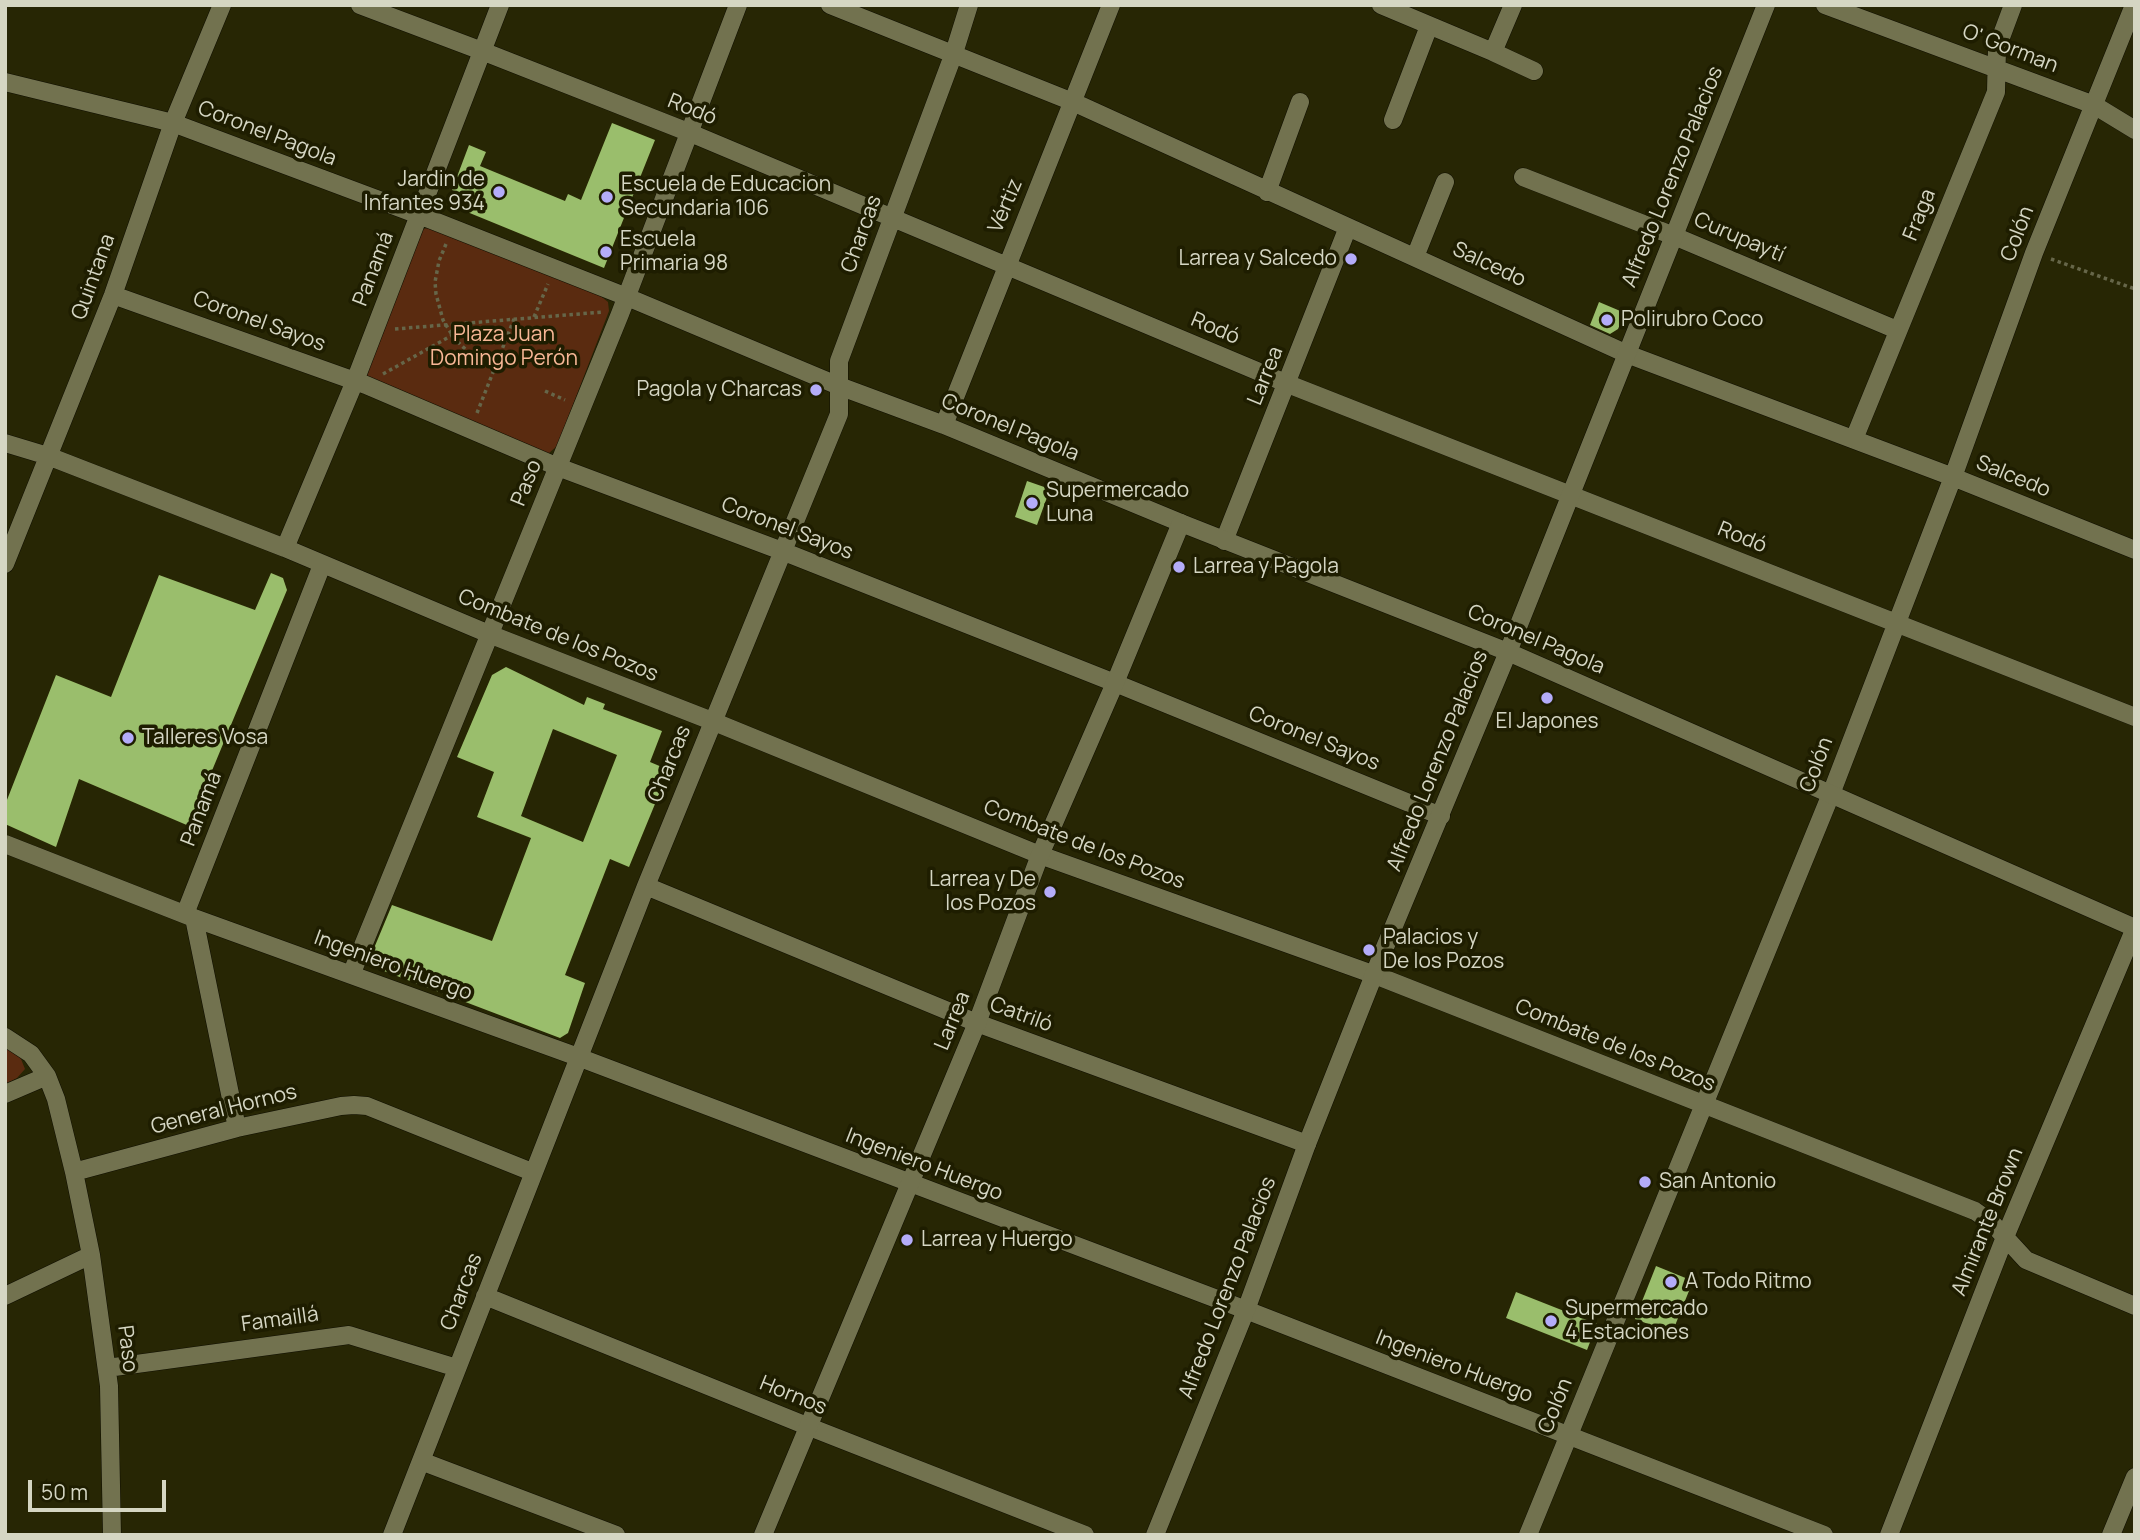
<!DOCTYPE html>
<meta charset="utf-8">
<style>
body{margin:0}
#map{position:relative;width:2140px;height:1540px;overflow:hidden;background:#272604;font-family:Manrope,sans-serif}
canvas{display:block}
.frame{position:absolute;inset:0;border:7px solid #d5d6c3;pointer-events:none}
.scale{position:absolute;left:28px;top:1480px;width:138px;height:32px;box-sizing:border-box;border:4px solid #d5d6c3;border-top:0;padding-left:9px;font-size:21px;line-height:24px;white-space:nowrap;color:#d5d6c3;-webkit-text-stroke:5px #1e1d00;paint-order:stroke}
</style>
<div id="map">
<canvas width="2140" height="1540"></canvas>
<div class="frame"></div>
<div class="scale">50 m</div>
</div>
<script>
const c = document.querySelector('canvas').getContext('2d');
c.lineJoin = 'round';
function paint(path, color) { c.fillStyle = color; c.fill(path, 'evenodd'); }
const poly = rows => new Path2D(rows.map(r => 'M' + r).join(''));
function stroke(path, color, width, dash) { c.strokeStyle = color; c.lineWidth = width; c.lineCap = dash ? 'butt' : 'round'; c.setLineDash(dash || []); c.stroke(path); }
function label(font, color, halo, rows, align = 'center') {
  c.font = font + ' Manrope,sans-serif'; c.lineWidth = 7; c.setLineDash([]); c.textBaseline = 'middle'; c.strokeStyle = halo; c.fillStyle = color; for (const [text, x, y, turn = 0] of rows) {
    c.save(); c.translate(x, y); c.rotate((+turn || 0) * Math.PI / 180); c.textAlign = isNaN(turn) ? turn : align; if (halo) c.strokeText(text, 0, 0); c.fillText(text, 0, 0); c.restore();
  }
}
paint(poly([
 [434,227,598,294,608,302,609,311,557,446,549,453,538,452,364,376,416,235,423,229],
 [5,1044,17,1049,25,1069,17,1078,5,1084]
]), '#5a2b10');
paint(poly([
 [612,123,655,140,604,268,455,207,461,194,452,190,469,145,486,152,480,166,565,201,568,194,581,200],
 [1599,302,1625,313,1618,329,1610,334,1590,325],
 [1027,481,1050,489,1037,525,1015,517],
 [271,573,283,578,287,590,189,826,79,779,56,847,5,824,5,805,56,675,111,697,159,575,255,610],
 [506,667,584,705,587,697,605,704,603,709,662,731,650,762,669,770,629,867,610,859,565,975,585,983,568,1033,560,1038,376,968,372,953,392,905,492,941,531,838,477,817,494,772,457,757,492,675],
 [553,729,617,755,583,842,521,816],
 [1656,1266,1693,1281,1672,1333,1635,1319],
 [1516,1292,1597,1324,1587,1350,1506,1318]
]), '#9abe6c');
const minor = poly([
 [360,5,482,51,688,132,1288,384,2135,717],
 [830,5,1073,102,1627,354,1953,477,2135,550],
 [1381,5,1493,52,1534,71],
 [1825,5,2094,105,2135,130],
 [1493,52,1513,5],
 [5,82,173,123,419,215,627,297,839,386,944,425,1181,523],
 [1393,120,1429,26],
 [1523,177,1674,236,1897,330],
 [1267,192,1300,102],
 [1415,257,1445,182],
 [113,295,366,385,558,467,782,551,1115,683,1441,816],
 [944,425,1111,5],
 [1854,439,1996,92,1997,48,2013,5],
 [5,443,48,456,285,548,489,634,712,721,1040,855,1375,975,1975,1211,1992,1223,2026,1260,2135,1306],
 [1224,541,1348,227],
 [285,548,355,381,500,5],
 [5,564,113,295,173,123,222,5],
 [5,844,194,918,578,1057,1246,1310,1824,1535],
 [646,886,977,1023,1307,1144],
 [185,914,322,565],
 [194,918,237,1128],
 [351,975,620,314,738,5],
 [5,1037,31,1054,47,1076,56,1099,74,1172,91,1255,109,1386,112,1535],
 [5,1094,47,1076],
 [74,1172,237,1128,341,1106,354,1105,367,1106,532,1172],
 [5,1296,91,1255],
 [485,1296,807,1426,1085,1535],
 [107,1368,349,1335,457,1368],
 [421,1461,616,1535],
 [392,1535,646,886,839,414,839,361,954,53,969,5],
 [1528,1535,1831,794,1953,477,2034,253,2134,5],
 [1889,1535,2005,1237,2135,928],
 [2111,1535,2135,1477]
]);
const tertiary = poly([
 [763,1535,977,1023,1040,855,1115,683,1181,523,1508,652,2135,928],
 [1155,1535,1246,1310,1307,1144,1383,952,1508,652,1766,5]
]);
stroke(minor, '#100f00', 19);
stroke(tertiary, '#100f00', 19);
stroke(poly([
 [446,244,439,261,435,282,436,294,443,320,454,338,470,354,502,370],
 [2051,259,2135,289],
 [534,317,548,284],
 [395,329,603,312],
 [383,374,474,323],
 [545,391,565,400],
 [477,413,514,319]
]), '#666649', 3.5, [3.5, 3.5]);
stroke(minor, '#72724f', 18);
stroke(tertiary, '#72724f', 18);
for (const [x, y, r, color] of [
 [499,192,7,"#b4acf9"],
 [607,197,7,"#b4acf9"],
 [606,252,7,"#b4acf9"],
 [1351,259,7,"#b4acf9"],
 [1607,320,7,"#b4acf9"],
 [816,390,7,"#b4acf9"],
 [1032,503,7,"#b4acf9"],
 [1179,567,7,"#b4acf9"],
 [1547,698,7,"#b4acf9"],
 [128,738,7,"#b4acf9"],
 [1050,892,7,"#b4acf9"],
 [1369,950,7,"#b4acf9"],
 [1645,1182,7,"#b4acf9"],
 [907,1240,7,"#b4acf9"],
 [1671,1282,7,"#b4acf9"],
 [1551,1321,7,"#b4acf9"]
]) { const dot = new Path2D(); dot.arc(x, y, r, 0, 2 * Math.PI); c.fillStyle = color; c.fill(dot); stroke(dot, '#1e1d00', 2.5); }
label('21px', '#d5d6c3', '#1e1d00', [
 ["O' Gorman",2010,49,21],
 ["Rodó",692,110,22],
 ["Coronel Pagola",267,134,21],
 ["Alfredo Lorenzo Palacios",1673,177,-68],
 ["Vértiz",1006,206,-67],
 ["Fraga",1920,215,-68],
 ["Charcas",862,234,-70],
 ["Colón",2018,234,-69],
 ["Curupaytí",1739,238,23],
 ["Salcedo",1489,265,25],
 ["Panamá",374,269,-69],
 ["Quintana",94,277,-70],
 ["Coronel Sayos",259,322,20],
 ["Rodó",1215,329,23],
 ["Larrea",1266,376,-68],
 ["Coronel Pagola",1010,428,22],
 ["Salcedo",2013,477,22],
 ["Paso",527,483,-68],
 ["Coronel Sayos",787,529,21],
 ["Rodó",1742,538,22],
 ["Combate de los Pozos",558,636,22],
 ["Coronel Pagola",1536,640,23],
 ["Coronel Sayos",1314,739,22],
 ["Alfredo Lorenzo Palacios",1438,761,-68],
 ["Charcas",670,764,-68],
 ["Colón",1817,765,-69],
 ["Panamá",202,809,-69],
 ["Combate de los Pozos",1084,845,21],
 ["Ingeniero Huergo",393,966,20],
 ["Catriló",1021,1015,20],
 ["Larrea",953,1021,-68],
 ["Combate de los Pozos",1615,1046,22],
 ["General Hornos",224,1110,-14],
 ["Ingeniero Huergo",924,1165,21],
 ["Almirante Brown",1988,1222,-68],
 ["Alfredo Lorenzo Palacios",1228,1288,-69],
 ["Charcas",462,1292,-69],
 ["Famaillá",280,1320,-8],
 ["Paso",127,1349,83],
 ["Ingeniero Huergo",1454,1367,21],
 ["Hornos",793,1396,22],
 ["Colón",1556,1406,-68]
]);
label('21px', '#d5d6c3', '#1e1d00', [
 ["Jardin de",485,180,"right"],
 ["Infantes 934",485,204,"right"],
 ["Escuela de Educacion",621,185],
 ["Secundaria 106",621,209],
 ["Escuela",620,240],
 ["Primaria 98",620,264],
 ["Larrea y Salcedo",1337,259,"right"],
 ["Polirubro Coco",1621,320],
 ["Pagola y Charcas",802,390,"right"],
 ["Supermercado",1046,491],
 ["Luna",1046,515],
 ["Larrea y Pagola",1193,567],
 ["El Japones",1547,722,"center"],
 ["Talleres Vosa",142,738],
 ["Larrea y De",1036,880,"right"],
 ["los Pozos",1036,904,"right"],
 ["Palacios y",1383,938],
 ["De los Pozos",1383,962],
 ["San Antonio",1659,1182],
 ["Larrea y Huergo",921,1240],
 ["A Todo Ritmo",1685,1282],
 ["Supermercado",1565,1309],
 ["4 Estaciones",1565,1333]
], 'left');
label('21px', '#f8b796', '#1e1d00', [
 ["Plaza Juan",504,335],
 ["Domingo Perón",504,359]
]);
</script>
